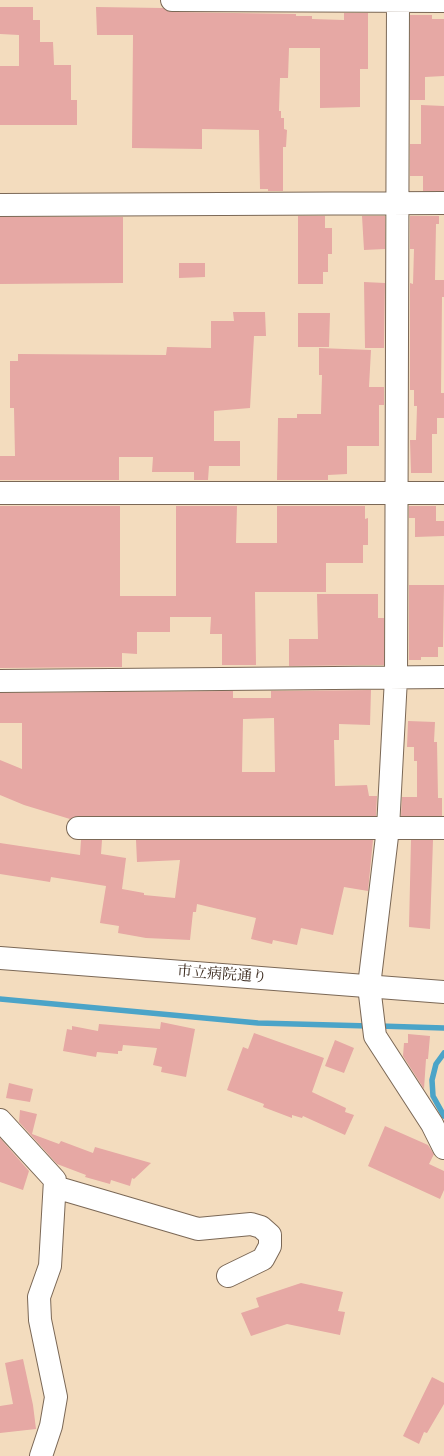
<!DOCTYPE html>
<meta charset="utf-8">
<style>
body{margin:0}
canvas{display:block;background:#f3dcbe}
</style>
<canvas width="444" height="1456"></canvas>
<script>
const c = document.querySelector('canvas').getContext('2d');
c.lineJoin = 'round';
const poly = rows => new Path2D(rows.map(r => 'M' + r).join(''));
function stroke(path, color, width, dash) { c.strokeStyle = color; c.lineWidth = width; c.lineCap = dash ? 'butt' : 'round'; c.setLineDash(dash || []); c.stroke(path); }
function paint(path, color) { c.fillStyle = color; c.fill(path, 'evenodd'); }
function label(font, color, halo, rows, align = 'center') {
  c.font = font + ' "Gentium Book Plus","Noto Serif JP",serif'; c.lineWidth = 4; c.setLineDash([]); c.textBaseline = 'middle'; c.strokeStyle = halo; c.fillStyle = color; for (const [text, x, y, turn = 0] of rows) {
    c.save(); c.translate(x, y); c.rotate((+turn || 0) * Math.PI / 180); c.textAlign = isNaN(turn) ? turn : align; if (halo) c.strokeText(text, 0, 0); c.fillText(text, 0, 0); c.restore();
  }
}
stroke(poly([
 [0,999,258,1023,369,1026],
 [379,1026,444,1028],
 [444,1053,436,1064,432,1080,433,1096,444,1116]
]), '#4ba4c8', 5.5);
paint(poly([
 [0,7,33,7,33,20,40,20,40,42,53,42,54,65,71,65,71,100,77,100,77,125,0,125,0,66,19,66,19,35,0,34],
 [96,7,163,8,172,12,296,14,296,16,312,16,312,19,344,20,344,13,368,13,368,69,360,69,360,107,320,108,320,48,289,48,288,78,280,78,279,111,281,111,281,118,284,118,284,129,287,130,286,147,283,147,283,191,268,191,268,189,260,189,259,130,202,129,202,149,132,148,133,35,97,35],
 [410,15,432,15,432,19,444,19,444,76,425,77,425,100,410,100],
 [421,105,444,106,444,191,423,191,423,176,410,176,410,144,421,144],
 [298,216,325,216,325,228,332,228,332,254,328,254,328,272,323,272,323,284,298,284],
 [362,216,385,216,385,249,364,250],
 [410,216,439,216,439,224,436,224,435,280,444,280,444,297,442,297,441,393,444,393,444,418,437,418,437,434,432,434,432,473,411,473,410,440,416,440,417,406,414,406,414,390,410,390,410,283,413,284,414,249,410,249],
 [0,217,123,217,123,283,0,284],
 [179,263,205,263,205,277,179,278],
 [364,282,385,283,384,348,365,348],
 [233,312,265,312,266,336,254,336,250,408,214,411,214,441,240,441,240,466,209,466,208,480,194,480,194,472,152,472,153,457,119,457,119,480,0,480,0,456,15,456,14,408,10,408,10,361,18,361,18,354,166,355,167,347,211,348,211,321,234,321],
 [298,313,330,313,329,347,298,347],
 [319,348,371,350,369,387,384,387,384,405,379,405,379,446,347,446,347,474,328,475,328,480,277,480,278,418,297,418,297,414,321,414,322,375,319,375],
 [0,506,120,506,120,596,176,596,176,506,237,506,236,543,277,543,277,506,365,506,365,519,368,518,368,545,363,545,363,563,326,563,326,592,255,592,256,665,222,665,222,634,210,634,211,617,170,617,170,632,137,632,137,654,122,653,122,667,0,668],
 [409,506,436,506,436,521,444,521,444,536,415,537,415,518,409,518],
 [409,585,444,585,443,647,438,647,438,657,421,657,421,660,409,660],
 [317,594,378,594,378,618,384,618,384,665,289,666,289,639,318,639],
 [371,690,370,725,339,724,339,740,334,740,335,786,367,785,369,796,377,796,376,816,78,816,70,819,24,805,0,795,0,760,22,769,22,723,0,723,0,693,233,691,233,698,271,698,271,691],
 [274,718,275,772,242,772,243,719],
 [408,721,435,722,434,742,437,742,438,798,442,798,442,816,401,816,402,797,417,797,417,761,414,761,414,747,407,747],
 [81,840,102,840,101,854,126,858,122,889,144,893,144,895,175,898,180,860,137,862,136,840,373,840,368,891,344,887,333,935,301,928,297,945,273,940,272,944,251,939,256,918,197,904,196,912,193,912,190,940,146,938,118,933,119,926,100,923,106,886,51,877,50,882,0,874,0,843,80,855],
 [411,840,433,840,430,929,409,927],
 [161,1022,195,1029,186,1077,161,1072,162,1067,153,1065,157,1048,123,1045,122,1051,118,1051,118,1054,97,1052,96,1057,63,1051,67,1029,72,1030,72,1026,98,1031,99,1024,160,1029],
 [254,1033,324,1058,312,1092,346,1108,345,1112,354,1115,345,1135,303,1116,302,1118,292,1115,292,1118,263,1107,264,1104,227,1090,243,1047,248,1049],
 [408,1034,430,1036,428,1059,426,1059,424,1089,403,1056,404,1043,408,1043],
 [335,1040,354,1048,344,1073,325,1066],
 [9,1083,33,1089,30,1102,6,1098],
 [20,1110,37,1114,32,1134,59,1144,61,1141,93,1153,95,1147,151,1163,134,1179,132,1178,130,1186,111,1180,110,1184,85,1177,86,1175,57,1164,19,1122],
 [385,1126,428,1145,434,1154,429,1164,444,1171,444,1190,440,1199,368,1166],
 [0,1138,29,1171,23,1190,0,1182],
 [301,1283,343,1292,338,1311,345,1312,340,1335,287,1324,251,1336,241,1313,259,1307,256,1298],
 [23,1359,33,1405,36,1429,0,1433,0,1406,13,1404,5,1363],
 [432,1377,444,1383,444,1404,427,1433,424,1432,419,1444,403,1436]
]), '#e6a8a4');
const minor = poly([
 [172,0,444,1],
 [398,0,396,678,388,828,369,986,375,1036,432,1124,444,1148],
 [0,205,444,203],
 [0,493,444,493],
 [0,681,444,677],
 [78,828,444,828],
 [0,1120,55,1180,50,1266,39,1297,40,1320,56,1397,51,1426,41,1456],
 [55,1187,198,1229,251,1224,261,1227,270,1235,270,1246,263,1259,228,1276]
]);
const major = poly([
 [0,958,444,992]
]);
stroke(minor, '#7b6856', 24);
stroke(major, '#7b6856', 24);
stroke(minor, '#fff', 22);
stroke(major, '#fff', 22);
label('15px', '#3b2a1e', '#fff', [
 ["市立病院通り",222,975,4]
]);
</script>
